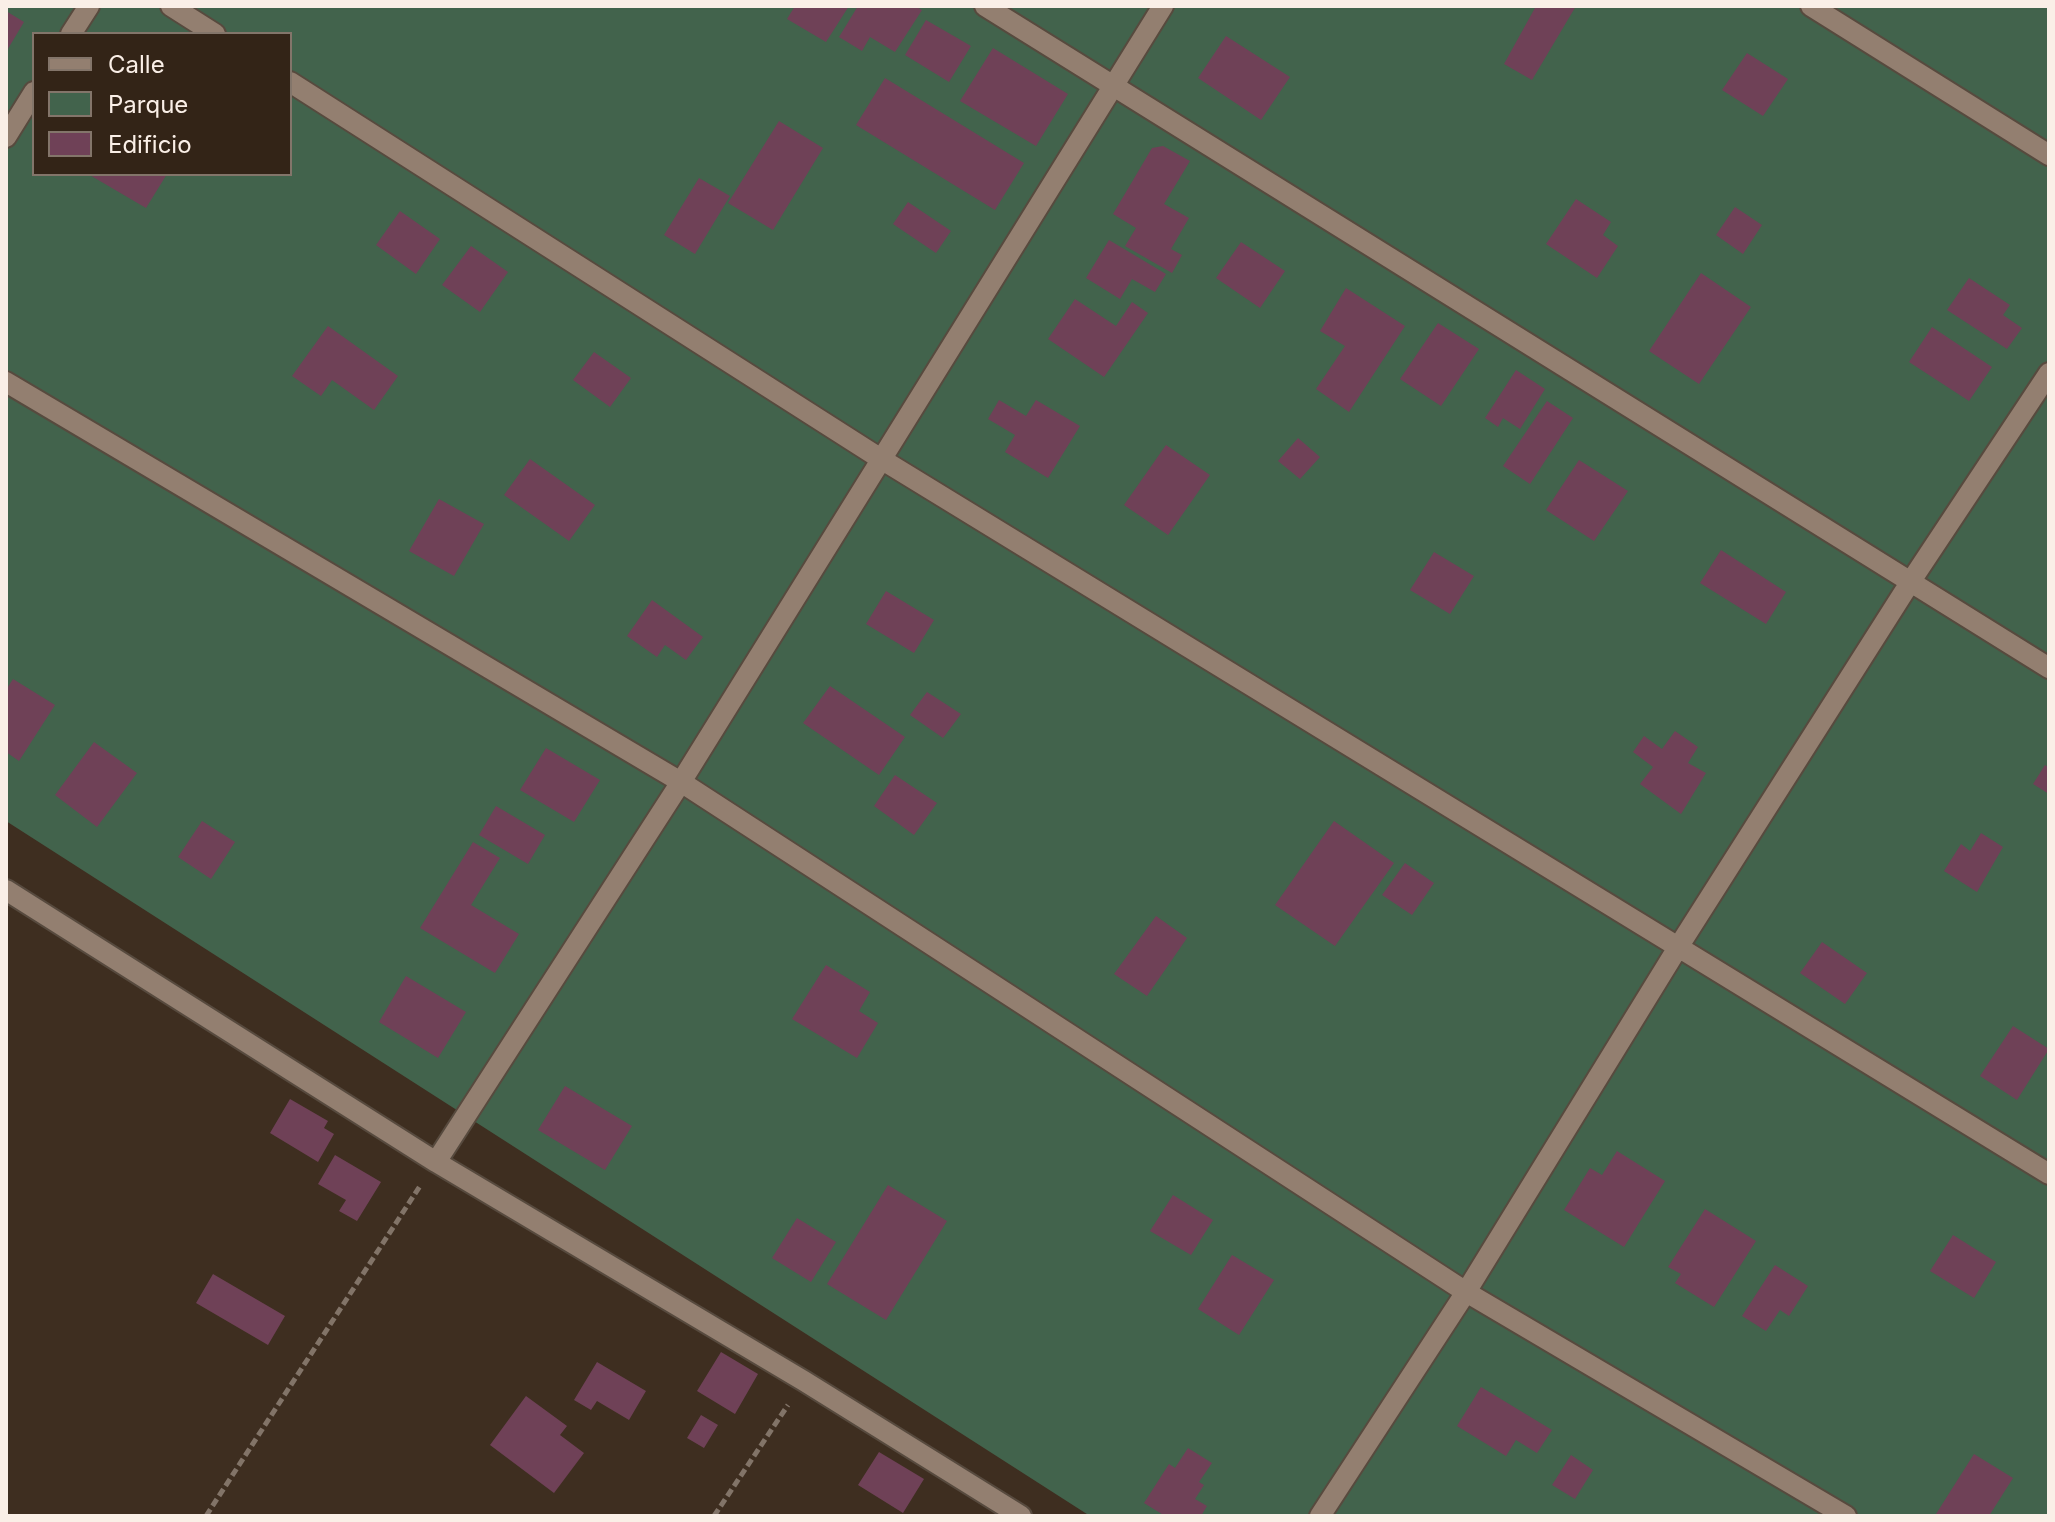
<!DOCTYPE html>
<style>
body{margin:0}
#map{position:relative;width:2055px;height:1522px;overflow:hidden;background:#3e2e20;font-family:Inter,sans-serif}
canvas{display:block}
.frame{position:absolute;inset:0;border:8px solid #faefe7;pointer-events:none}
.legend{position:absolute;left:32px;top:32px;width:260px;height:144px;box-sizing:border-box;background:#332417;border:2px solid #83756a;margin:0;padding:10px 14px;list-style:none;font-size:24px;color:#faefe7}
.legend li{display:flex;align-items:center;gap:16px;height:40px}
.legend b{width:40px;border:2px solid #83756a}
</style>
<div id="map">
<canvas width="2055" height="1522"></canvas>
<div class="frame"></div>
<ul class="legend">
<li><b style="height:10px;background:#937f70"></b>Calle</li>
<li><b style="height:22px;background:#42634c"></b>Parque</li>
<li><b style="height:22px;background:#6f4157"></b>Edificio</li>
</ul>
</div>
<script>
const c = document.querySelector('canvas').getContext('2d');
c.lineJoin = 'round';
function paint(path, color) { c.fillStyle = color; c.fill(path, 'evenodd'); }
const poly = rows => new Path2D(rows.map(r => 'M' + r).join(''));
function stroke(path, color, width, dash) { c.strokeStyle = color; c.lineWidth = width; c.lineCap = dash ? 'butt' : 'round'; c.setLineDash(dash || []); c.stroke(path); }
paint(poly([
 [6,6,2049,6,2049,1516,1090,1516,6,821],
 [34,34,290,34,290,174,34,174]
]), '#42634c');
paint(poly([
 [795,6,849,6,826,42,787,19],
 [858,6,915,6,922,10,895,52,870,37,862,51,839,37],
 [1536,6,1576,6,1532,80,1504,64],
 [6,11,24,22,6,52],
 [926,20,971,46,949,82,905,55],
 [1226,36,1290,77,1261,120,1198,78],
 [993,48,1068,94,1036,146,960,101],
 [1747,53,1788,79,1763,116,1722,90],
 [885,78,1024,163,995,210,856,125],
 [779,121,823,148,773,230,728,203],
 [1163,146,1190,161,1164,204,1189,218,1171,249,1182,255,1172,273,1125,246,1136,228,1113,214,1152,148],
 [88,174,167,174,146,208],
 [699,178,730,196,695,254,664,235],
 [1576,199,1611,222,1603,235,1618,246,1597,278,1546,244],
 [908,202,951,231,936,253,893,224],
 [1735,207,1762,225,1743,254,1716,235],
 [400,211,440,239,416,274,376,245],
 [1109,240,1166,274,1155,292,1132,279,1120,299,1086,278],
 [1241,242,1285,271,1260,308,1216,278],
 [471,246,508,272,480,312,442,285],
 [1701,273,1751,307,1699,384,1649,351],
 [1969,278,2010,305,2003,315,2022,328,2007,349,1947,310],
 [1346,288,1405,326,1349,412,1316,389,1345,346,1320,331],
 [1075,299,1116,326,1132,302,1148,313,1104,377,1048,339],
 [1438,323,1479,349,1441,406,1400,379],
 [328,326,398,376,374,410,332,380,321,396,292,376],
 [1932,327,1992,367,1969,401,1909,362],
 [594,352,631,378,610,407,573,380],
 [1516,370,1545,389,1520,429,1503,418,1498,427,1485,418],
 [999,400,1026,416,1036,400,1080,426,1048,478,1005,452,1015,435,988,419],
 [1547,401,1573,418,1530,484,1503,466],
 [1298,438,1320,457,1300,479,1278,461],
 [1166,445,1210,475,1168,535,1124,505],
 [530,459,595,505,569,541,504,495],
 [1579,460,1628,491,1594,541,1546,510],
 [439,499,484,524,454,576,409,551],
 [1721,550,1786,592,1766,624,1700,583],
 [1434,552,1474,576,1450,614,1410,590],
 [886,591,934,620,914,653,866,624],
 [652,600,703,637,686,660,665,645,657,657,627,636],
 [13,679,55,705,19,761,6,752,6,690],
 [830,686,905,737,879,775,803,723],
 [927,692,961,714,943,738,910,715],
 [1675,731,1698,747,1688,763,1706,773,1681,814,1640,784,1653,767,1633,752,1644,736,1662,749],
 [94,742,137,773,97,827,55,795],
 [546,748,600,780,574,822,520,790],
 [2045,765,2049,768,2049,794,2033,784],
 [895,775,937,803,914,835,874,806],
 [496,806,545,835,528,864,479,835],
 [202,821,235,842,211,879,178,857],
 [1334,821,1394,863,1335,946,1275,905],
 [1981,833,2003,847,1977,892,1944,871,1961,844,1970,851],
 [473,842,500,858,471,905,519,934,495,973,420,928],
 [1405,863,1434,883,1412,915,1382,895],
 [1156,916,1187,938,1147,996,1114,974],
 [1822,942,1867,973,1845,1004,1800,973],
 [826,965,870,992,859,1011,878,1023,857,1058,792,1019],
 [406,976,466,1012,438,1058,379,1022],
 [2013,1026,2049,1049,2017,1100,1980,1076],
 [565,1086,632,1126,605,1170,538,1130],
 [290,1099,328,1121,324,1128,334,1134,318,1162,270,1133],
 [1617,1151,1665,1181,1624,1247,1564,1210,1590,1168,1602,1175],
 [335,1155,381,1182,357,1221,339,1211,346,1200,318,1184],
 [888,1185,947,1221,886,1320,827,1284],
 [1173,1195,1213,1220,1191,1255,1150,1231],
 [1705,1209,1756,1241,1714,1307,1675,1283,1681,1274,1668,1267],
 [797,1218,836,1242,811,1282,772,1258],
 [1953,1235,1996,1262,1974,1298,1930,1271],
 [1232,1255,1274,1280,1239,1335,1198,1309],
 [1775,1265,1808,1286,1789,1316,1780,1310,1766,1331,1742,1316],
 [213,1274,285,1316,268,1345,196,1303],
 [721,1352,758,1374,735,1414,697,1391],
 [597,1362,646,1391,629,1420,597,1401,591,1410,574,1400],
 [1481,1387,1552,1430,1537,1453,1516,1440,1506,1456,1457,1426],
 [526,1396,567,1426,560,1435,584,1453,554,1493,490,1445],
 [701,1415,718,1425,704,1448,687,1438],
 [1188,1448,1212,1463,1199,1482,1204,1485,1195,1499,1207,1506,1201,1516,1165,1516,1144,1503,1169,1464,1175,1468],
 [879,1452,924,1479,903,1513,858,1485],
 [1974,1454,2013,1478,1989,1516,1939,1516,1936,1514],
 [1571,1455,1593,1470,1575,1499,1552,1485]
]), '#6f4157');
const minor = poly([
 [171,6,215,34],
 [985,6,2049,668],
 [1811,6,2049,155],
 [71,34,89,6],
 [290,82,881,459,2049,1174],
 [6,137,34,92],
 [6,382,681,782,1466,1292,1846,1516],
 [6,890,436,1162,804,1381,1021,1516],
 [436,1162,681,782,1163,6],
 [1320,1516,1466,1292,1677,949,1911,581,2049,373]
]);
stroke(minor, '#574a3e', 24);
stroke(poly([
 [206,1516,420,1186],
 [714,1516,788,1405]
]), '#827468', 5, [8, 4]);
stroke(minor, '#937f70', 20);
</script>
